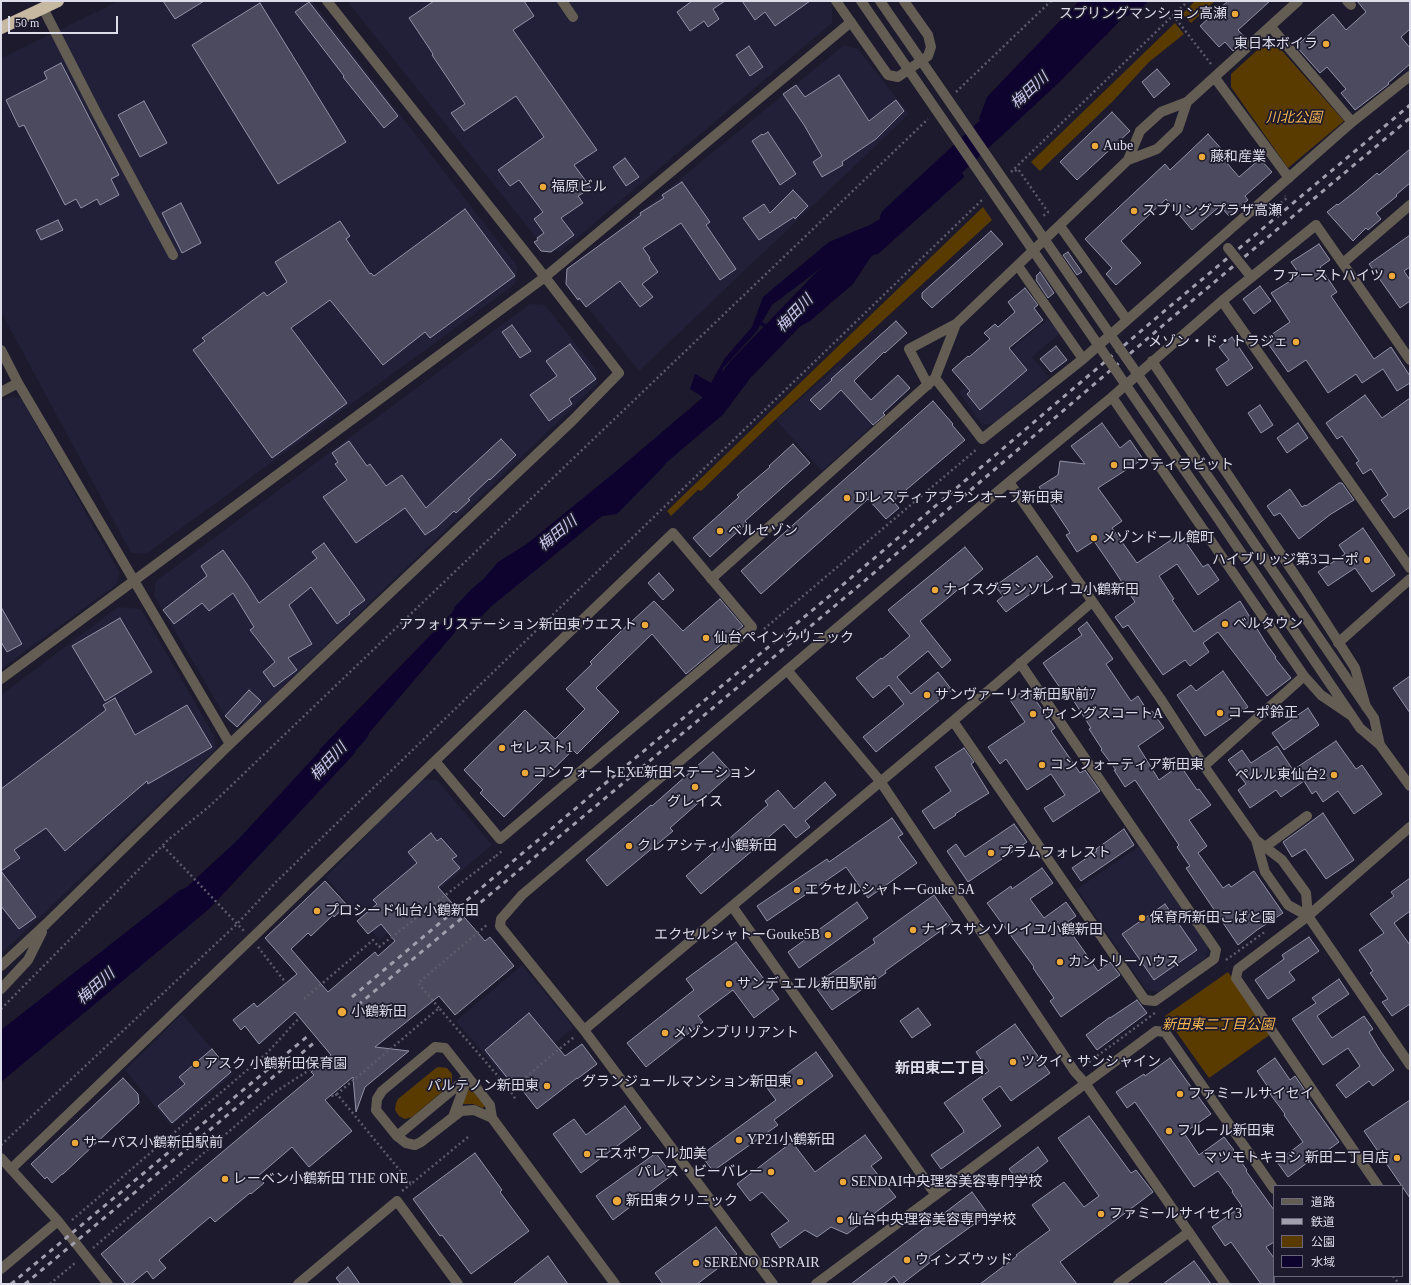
<!DOCTYPE html>
<meta charset="utf-8">
<style>
body{margin:0}
#map{position:relative;width:1411px;height:1285px;overflow:hidden;background:#1c1a2c;font-family:"Times New Roman","Noto Sans JP",serif}
canvas{display:block}
.frame{position:absolute;inset:0;border:2px solid #dddce9;pointer-events:none}
.legend{position:absolute;left:1273px;top:1185px;width:130px;height:92px;box-sizing:border-box;background:#1c1a2c;border:1px solid #696878;margin:0;padding:5px 7px;list-style:none;font-size:12px;color:#dddce9}
.legend li{display:flex;align-items:center;gap:8px;height:20px}
.legend b{width:20px;border:1px solid #696878}
.scale{position:absolute;left:8px;top:16px;width:110px;height:18px;box-sizing:border-box;border:2px solid #dddce9;border-top:0;padding-left:5px;font-size:12px;line-height:14px;white-space:nowrap;color:#dddce9;-webkit-text-stroke:3px #1c1a2c;paint-order:stroke}
</style>
<div id="map">
<canvas width="1411" height="1285"></canvas>
<div class="frame"></div>
<ul class="legend">
<li><b style="height:5px;background:#635d54"></b>道路</li>
<li><b style="height:5px;background:#a19fae"></b>鉄道</li>
<li><b style="height:11px;background:#593b00"></b>公園</li>
<li><b style="height:11px;background:#0e022f"></b>水域</li>
</ul>
<div class="scale">50 m</div>
</div>
<script>
const c = document.querySelector('canvas').getContext('2d');
c.lineJoin = 'round';
function paint(path, color) { c.fillStyle = color; c.fill(path, 'evenodd'); }
const poly = rows => new Path2D(rows.map(r => 'M' + r).join(''));
function stroke(path, color, width, dash) { c.strokeStyle = color; c.lineWidth = width; c.lineCap = dash ? 'butt' : 'round'; c.setLineDash(dash || []); c.stroke(path); }
function label(font, color, halo, rows, align = 'center') {
  c.font = font + ' "Times New Roman","Noto Sans JP",serif'; c.lineWidth = 3.5; c.setLineDash([]); c.textBaseline = 'middle'; c.strokeStyle = halo; c.fillStyle = color; for (const [text, x, y, turn = 0] of rows) {
    c.save(); c.translate(x, y); c.rotate((+turn || 0) * Math.PI / 180); c.textAlign = isNaN(turn) ? turn : align; if (halo) c.strokeText(text, 0, 0); c.fillText(text, 0, 0); c.restore();
  }
}
paint(poly([
 [119,1,312,1,518,267,514,285,146,554,131,553,1,312,1,58],
 [347,1,832,1,832,23,560,252,542,245],
 [844,45,858,49,909,114,639,371,569,284,570,269],
 [530,304,545,305,596,370,597,384,244,724,229,723,154,595,156,581],
 [1048,319,1060,333,1032,357,1049,377,994,423,982,425,959,392],
 [840,364,885,414,822,471,776,420],
 [7,397,21,398,119,572,117,584,1,669,1,401],
 [118,607,141,609,214,736,216,749,1,954,1,695],
 [423,780,437,780,492,845,379,940,326,877,378,823],
 [1139,846,1208,946,1206,958,1158,992,1146,990,1077,889],
 [522,965,574,1027,508,1082,456,1021],
 [182,1014,234,1074,171,1126,125,1070]
]), '#222038');
paint(poly([
 [1195,1,1215,1,1191,23,1182,14],
 [1175,23,1184,34,1149,62,1113,101,1040,171,1031,162],
 [1263,45,1277,45,1344,121,1288,168,1231,87,1231,74],
 [983,207,992,220,775,420,701,491,698,490,671,516,667,511],
 [1228,972,1271,1034,1209,1078,1165,1016],
 [439,1067,447,1068,452,1074,452,1082,450,1085,412,1117,405,1119,399,1116,395,1110,396,1103,398,1099,436,1068],
 [471,1089,485,1106,483,1108,473,1104,462,1104,467,1090]
]), '#593b00');
paint(poly([
 [1079,1,1148,1,1140,10,1113,22,1107,35,1091,43,1092,32,1042,69,1003,126,964,177,878,254,872,255,853,284,810,321,782,336,760,325,757,331,723,368,718,390,687,430,663,467,617,514,574,520,497,583,358,746,354,754,209,909,1,1082,1,1030,180,890,236,868,340,761,319,750,478,586,498,562,597,500,635,481,668,444,675,424,704,398,690,389,695,374,711,383,725,358,752,327,763,297,829,242,872,224,961,168,987,97],
 [829,262,842,266,819,306,780,332,762,322,772,305]
]), '#0e022f');
paint(poly([
 [978,117,994,141,966,179,958,167]
]), '#1c1a2c');
stroke(poly([
 [893,219,1048,75,1121,1],
 [466,614,481,598,621,484,714,405,740,370,822,285,865,245],
 [194,898,247,849,356,731]
]), '#0e022f', 26);
const building = poly([
 [163,1,204,1,175,19,163,1],
 [434,1,524,1,534,16,513,30,597,150,574,165,591,188,578,196,583,203,561,218,574,235,551,252,541,251,534,242,538,240,537,238,544,233,534,219,543,212,519,180,510,186,498,170,544,137,516,96,464,131,451,113,465,104,432,55,433,54,409,18,434,1],
 [692,1,725,1,713,9,719,19,708,27,704,21,690,31,677,12,692,1],
 [742,1,810,1,775,26,765,12,755,20,742,1],
 [1228,1,1270,1,1238,30,1246,39,1233,51,1225,42,1219,47,1200,26,1228,1],
 [1357,1,1410,1,1410,29,1401,37,1410,48,1410,64,1388,83,1389,84,1355,110,1341,93,1346,89,1327,67,1320,73,1296,46,1333,14,1346,30,1366,12,1357,1],
 [309,2,398,116,384,128,343,77,344,76,295,12,309,2],
 [260,3,346,142,278,184,192,45,260,3],
 [749,46,763,67,750,76,736,55,749,46],
 [61,63,119,175,111,179,119,195,100,205,97,199,81,208,76,199,65,205,24,125,19,127,6,100,47,79,44,72,61,63],
 [1157,69,1170,84,1154,98,1142,82,1157,69],
 [839,75,869,121,896,100,904,111,876,139,842,162,843,165,822,177,813,162,822,156,804,125,783,94,796,85,805,97,839,75],
 [144,101,167,143,140,157,118,115,144,101],
 [1112,112,1130,131,1077,180,1060,162,1112,112],
 [768,132,796,174,780,185,752,141,762,134,763,135,768,132],
 [1208,134,1225,153,1221,156,1239,177,1260,159,1272,172,1245,196,1248,200,1229,216,1220,206,1192,230,1166,199,1121,241,1141,263,1116,285,1106,274,1112,268,1085,239,1165,164,1170,170,1208,134],
 [1410,149,1410,183,1396,195,1397,196,1376,213,1381,219,1368,230,1366,228,1353,241,1327,212,1337,204,1338,205,1357,190,1377,173,1379,175,1410,149],
 [625,158,639,177,626,186,613,167,625,158],
 [682,182,710,222,706,225,736,269,720,280,681,223,643,248,650,258,649,259,658,272,642,284,653,297,640,307,620,281,586,307,579,298,578,300,566,284,567,269,641,215,640,213,664,198,662,195,682,182],
 [793,190,808,206,795,219,794,217,759,240,743,218,764,204,770,213,793,190],
 [181,203,201,243,182,253,162,213,181,203],
 [465,209,515,276,430,338,425,332,383,365,330,300,291,328,347,403,272,458,193,350,205,341,202,338,264,292,267,296,287,282,275,262,340,221,350,236,346,239,370,274,371,273,374,276,465,209],
 [58,220,63,230,41,240,36,230,58,220],
 [991,231,1003,244,932,308,922,298,922,293,991,231],
 [1410,235,1410,267,1404,271,1410,280,1410,301,1400,308,1369,264,1410,235],
 [1319,244,1330,260,1320,267,1337,292,1331,296,1374,359,1391,347,1410,376,1410,383,1397,391,1383,369,1362,383,1356,374,1328,393,1306,360,1288,372,1265,339,1290,322,1271,293,1300,275,1291,262,1319,244],
 [1068,252,1082,272,1077,275,1063,255,1068,252],
 [1040,272,1054,293,1048,298,1036,280,1037,278,1036,276,1040,272],
 [1260,286,1271,301,1254,314,1243,299,1260,286],
 [1025,288,1038,305,1034,308,1043,320,1009,348,1027,370,980,410,967,394,970,391,952,370,968,356,969,357,990,339,984,333,995,324,998,327,1015,312,1008,302,1025,288],
 [896,321,907,333,885,353,884,352,854,381,871,400,898,375,910,388,883,413,885,415,873,425,841,390,820,410,810,400,832,380,831,379,896,321],
 [512,325,531,351,520,358,502,332,512,325],
 [1232,337,1253,368,1227,386,1216,369,1229,360,1219,347,1232,337],
 [570,344,596,379,569,399,572,404,549,421,530,395,557,376,546,361,570,344],
 [1056,346,1067,360,1051,372,1040,359,1056,346],
 [1365,395,1382,418,1410,398,1410,507,1394,518,1381,500,1388,495,1371,469,1363,474,1356,463,1359,461,1342,436,1337,439,1326,423,1365,395],
 [933,401,953,424,952,425,965,440,893,501,899,508,886,519,868,499,761,594,741,571,933,401],
 [1260,405,1273,425,1261,433,1248,413,1260,405],
 [1102,423,1120,448,1130,440,1143,459,1098,488,1122,521,1112,528,1137,563,1180,534,1203,567,1208,564,1219,580,1198,595,1177,564,1159,576,1174,599,1172,600,1194,632,1240,601,1267,645,1276,657,1275,658,1291,678,1267,696,1218,632,1203,643,1209,652,1190,666,1185,660,1163,675,1128,625,1123,628,1115,617,1135,602,1114,570,1094,541,1077,552,1066,535,1070,533,1039,487,1058,475,1060,461,1085,464,1071,446,1102,423],
 [1298,423,1308,438,1287,453,1277,438,1298,423],
 [501,439,516,455,490,480,489,479,468,499,470,500,456,513,454,511,437,527,425,535,405,508,356,543,323,497,347,480,335,464,338,462,332,453,349,441,367,466,370,464,386,486,402,475,426,508,501,439],
 [793,444,810,463,745,521,747,523,710,557,693,538,739,497,737,495,770,467,769,466,793,444],
 [1339,483,1342,483,1354,500,1331,514,1299,539,1280,513,1274,516,1267,506,1290,489,1302,507,1305,505,1306,506,1339,483],
 [1363,528,1395,575,1372,592,1355,568,1328,586,1318,572,1345,554,1339,545,1363,528],
 [324,543,365,600,349,612,350,614,337,624,311,587,289,605,312,644,288,658,297,670,274,687,263,672,275,662,250,630,254,627,233,593,209,611,202,603,174,624,163,610,207,576,201,566,223,550,247,584,259,603,317,558,312,552,324,543],
 [965,547,983,569,920,621,951,660,942,668,928,651,897,677,911,694,938,672,952,690,876,752,863,737,904,704,889,685,873,698,856,678,881,658,882,659,910,636,888,610,965,547],
 [1037,556,1053,577,1006,612,997,601,1003,596,995,586,1037,556],
 [659,573,674,590,663,600,648,583,659,573],
 [720,599,743,626,686,674,652,634,596,688,619,712,577,754,573,750,504,817,480,793,483,790,464,770,525,710,555,739,585,709,566,689,592,664,590,662,620,632,654,601,683,631,720,599],
 [1,607,22,644,7,652,1,642,1,607],
 [120,618,152,672,105,701,72,646,120,618],
 [1087,622,1113,659,1106,664,1131,701,1138,696,1149,713,1152,711,1164,728,1138,746,1159,780,1180,765,1197,790,1199,789,1211,805,1189,820,1207,846,1198,853,1223,888,1229,884,1231,887,1254,871,1283,913,1257,930,1238,945,1186,868,1190,866,1177,847,1179,845,1135,780,1125,787,1114,770,1116,770,1101,750,1102,749,1089,729,1091,728,1070,695,1067,698,1043,663,1082,635,1078,629,1087,622],
 [1223,671,1248,707,1205,736,1177,695,1191,685,1196,691,1223,671],
 [1410,676,1410,713,1393,688,1410,676],
 [1027,688,1055,728,1051,731,1080,773,1085,770,1100,791,1053,822,1044,808,1065,795,1051,774,1027,790,1006,759,1000,764,988,747,1025,722,1010,700,1027,688],
 [249,690,261,701,237,727,225,716,249,690],
 [115,698,135,735,187,705,212,747,148,784,147,781,65,851,46,828,14,850,20,858,1,871,36,917,19,929,1,906,1,789,106,710,103,705,115,698],
 [1308,708,1319,725,1284,750,1272,733,1308,708],
 [1336,741,1356,769,1362,765,1382,794,1354,814,1338,791,1323,802,1316,791,1312,794,1304,781,1281,797,1276,790,1250,808,1238,790,1246,784,1228,760,1242,750,1251,763,1277,746,1293,770,1336,741],
 [964,748,974,762,971,764,989,793,955,814,956,815,934,829,922,811,951,791,935,767,964,748],
 [713,752,732,773,670,828,673,831,607,886,586,860,651,805,652,806,713,752],
 [825,782,836,795,805,821,810,827,796,838,784,824,701,894,686,876,768,805,765,801,778,790,794,809,825,782],
 [1323,813,1354,860,1326,879,1305,849,1292,857,1283,842,1323,813],
 [892,818,903,834,898,837,917,863,868,898,846,867,767,921,757,906,827,859,829,862,892,818],
 [1014,824,1027,842,968,882,947,851,956,844,965,857,1014,824],
 [1124,829,1134,845,1081,881,1072,868,1097,851,1096,849,1124,829],
 [431,833,437,841,441,838,457,856,452,859,460,868,438,887,485,941,490,937,514,966,455,1015,439,996,375,1047,409,1051,365,1087,356,1112,353,1077,325,1100,352,1131,309,1167,292,1147,258,1176,264,1183,251,1194,250,1193,215,1222,210,1217,159,1260,166,1268,153,1279,147,1271,131,1284,126,1284,101,1254,314,1075,311,1072,331,1055,295,1012,259,1044,245,1026,241,1030,233,1020,254,1003,257,1007,297,974,265,938,325,881,347,905,334,917,333,915,311,936,308,933,291,949,328,992,375,952,378,956,395,941,381,924,368,934,357,921,377,904,373,900,417,863,408,852,431,833],
 [1042,868,1053,883,1030,899,1044,918,1066,902,1076,916,1065,924,1098,971,1110,962,1120,975,1061,1017,1050,1001,1054,998,1033,968,1034,967,987,903,1011,886,1012,889,1042,868],
 [1410,878,1410,911,1394,923,1410,945,1410,1004,1392,1016,1382,1002,1388,999,1370,973,1373,971,1359,950,1384,933,1370,914,1394,896,1391,892,1410,878],
 [934,895,953,922,885,971,886,973,832,1010,814,985,875,943,873,939,934,895],
 [857,902,868,918,799,968,788,952,857,902],
 [1165,904,1197,950,1154,980,1122,934,1165,904],
 [1309,937,1319,951,1289,972,1295,980,1268,999,1255,980,1284,959,1282,955,1309,937],
 [736,942,779,999,754,1018,733,990,698,1016,703,1022,646,1067,627,1043,694,990,686,979,736,942],
 [1339,979,1349,994,1317,1016,1332,1038,1364,1016,1373,1029,1369,1032,1381,1052,1394,1070,1373,1086,1369,1081,1346,1098,1336,1085,1360,1066,1348,1048,1323,1065,1292,1019,1316,1003,1312,998,1339,979],
 [1137,1000,1147,1013,1097,1050,1086,1035,1110,1017,1110,1018,1137,1000],
 [918,1008,931,1025,912,1038,900,1021,918,1008],
 [529,1013,565,1056,582,1044,597,1064,577,1079,577,1078,537,1109,512,1077,509,1080,485,1050,529,1013],
 [1015,1024,1050,1073,1011,1101,1000,1086,982,1099,1001,1126,941,1169,931,1155,964,1132,963,1129,944,1103,989,1071,976,1052,1015,1024],
 [212,1049,231,1072,172,1123,158,1106,185,1084,179,1077,212,1049],
 [816,1052,833,1076,774,1120,778,1125,713,1171,701,1155,776,1100,767,1088,816,1052],
 [1170,1058,1211,1114,1184,1133,1199,1155,1224,1137,1234,1150,1233,1151,1247,1170,1246,1171,1274,1210,1274,1242,1266,1247,1274,1258,1274,1284,1261,1284,1231,1242,1225,1246,1212,1227,1242,1206,1232,1192,1233,1191,1218,1171,1194,1187,1135,1102,1127,1108,1116,1092,1144,1074,1145,1076,1170,1058],
 [1275,1058,1290,1080,1295,1076,1306,1092,1304,1093,1339,1142,1316,1159,1315,1157,1288,1177,1277,1162,1303,1142,1284,1115,1285,1114,1270,1094,1272,1093,1257,1071,1275,1058],
 [123,1078,138,1094,139,1103,63,1174,62,1174,52,1183,47,1177,45,1179,31,1164,123,1078],
 [1410,1100,1410,1198,1364,1131,1410,1100],
 [625,1106,641,1128,581,1173,553,1134,574,1119,586,1135,625,1106],
 [1089,1116,1131,1173,1136,1170,1153,1192,1060,1262,1077,1284,980,1284,1017,1256,1016,1255,1050,1230,1032,1205,1064,1182,1084,1207,1099,1196,1058,1138,1089,1116],
 [865,1135,882,1158,871,1166,896,1197,847,1234,831,1227,817,1237,805,1230,780,1248,771,1234,789,1221,762,1192,750,1201,737,1184,792,1142,815,1172,865,1135],
 [1038,1147,1048,1161,1020,1183,1009,1169,1038,1147],
 [475,1153,502,1190,500,1192,529,1231,471,1274,442,1235,440,1236,413,1199,475,1153],
 [656,1153,672,1175,613,1220,596,1196,656,1153],
 [972,1192,988,1214,929,1257,932,1261,902,1284,900,1284,894,1276,884,1284,851,1284,972,1192],
 [716,1227,737,1254,697,1284,663,1284,655,1273,716,1227],
 [548,1256,568,1284,513,1284,548,1256],
 [1194,1261,1211,1284,1163,1284,1194,1261],
 [348,1267,360,1284,341,1284,336,1278,348,1267]
]);
paint(building, '#4b4a5e');
stroke(building, '#9291a8', 1);
stroke(poly([
 [1173,15,1211,64],
 [956,92,1051,1],
 [1015,171,1018,169,1048,212,1042,217],
 [1011,172,1188,1],
 [1281,203,1287,198,1285,196],
 [764,629,977,449],
 [163,846,244,931],
 [496,856,502,851],
 [258,947,286,983],
 [1226,960,1266,931],
 [304,999,373,940,379,947,497,855],
 [439,1008,418,983,488,924],
 [1,1009,168,840,211,805,928,119],
 [1085,1065,1155,1013],
 [510,1090,574,1037],
 [332,1095,333,1097,337,1094],
 [468,1137,411,1184,337,1094,439,1008,510,1090,516,1100],
 [1,1145,237,924,277,881,983,199],
 [402,1191,411,1184],
 [72,1220,267,1053,300,1017],
 [93,1248,275,1092,311,1069,312,1071],
 [1393,1276,1399,1284],
 [50,1284,75,1263]
]), '#5c5b6b', 2.5, [2, 3]);
stroke(poly([
 [562,1,573,17],
 [836,1,888,75,898,77,928,56,931,47,928,35,904,1],
 [1347,1,1351,5],
 [43,8,96,112,173,255],
 [1271,27,1352,122],
 [1215,78,1289,178],
 [1128,160,1157,149,1178,129,1187,102],
 [1060,226,1127,320],
 [1343,263,1410,205],
 [1018,266,1083,359],
 [1222,301,1410,568],
 [1,350,18,383,230,744],
 [1152,361,1305,590,1355,668,1366,707],
 [935,378,982,439,1083,359,1352,122,1410,76],
 [928,385,909,349,956,324],
 [1,392,18,383],
 [1112,397,1304,676,1321,695,1352,716],
 [1009,482,1112,397,1222,301,1316,225,1410,360],
 [1234,514,1374,718,1380,745],
 [1221,523,1360,728,1380,745,1410,786],
 [711,579,935,378,956,324,1128,160,1140,131,1161,112,1187,102,1298,1],
 [1338,643,1410,579],
 [787,670,880,781,1075,1072,1085,1083,1225,1284],
 [1,679,545,277,851,22],
 [953,721,1145,1000,1155,1001,1214,959,1216,950,1020,663],
 [1204,766,1304,676],
 [1256,840,1265,872,1288,905,1308,916,1410,1065],
 [1265,847,1307,816],
 [732,906,936,1195],
 [1,966,46,924,230,744,572,421,619,373,545,277,327,1],
 [1,989,28,960,42,932],
 [584,1030,953,721,1092,602],
 [453,1117,467,1079],
 [492,1118,474,1110,461,1111,421,1142,415,1145,406,1143,397,1136,376,1110,377,1099,382,1091,435,1047,445,1048,490,1105,492,1118,615,1284],
 [397,1136,468,1077],
 [1,1158,58,1221,108,1284],
 [11,1169,251,939,435,761,673,533,752,627,500,839,435,761],
 [1378,1186,1236,978,1238,969,1308,916,1410,827],
 [1,1269,58,1221],
 [298,1284,397,1201,458,1284],
 [773,1284,584,1030,500,926,501,919,522,895,1009,482,1160,698,1204,766,1256,840,1282,860,1306,893,1308,916],
 [816,1284,1156,1031,1165,1032,1274,1189],
 [1118,1284,1189,1232]
]), '#635d54', 10);
stroke(poly([
 [1,28,58,1]
]), '#c7b8a2', 12);
stroke(poly([
 [352,997,633,760,845,583,1168,308,1410,105],
 [358,1005,855,589,1174,316,1410,118],
 [11,1284,309,1035],
 [25,1284,315,1042]
]), '#a19fae', 3, [5, 5]);
stroke(poly([
 [861,1,1221,523],
 [880,1,1234,514],
 [1228,248,1248,273]
]), '#635d54', 10);
for (const [x, y, r, color] of [
 [1235,14,4,"#eca93a"],
 [1326,44,4,"#eca93a"],
 [1095,146,4,"#eca93a"],
 [1202,157,4,"#eca93a"],
 [543,187,4,"#eca93a"],
 [1134,211,4,"#eca93a"],
 [1392,276,4,"#eca93a"],
 [1296,342,4,"#eca93a"],
 [1114,465,4,"#eca93a"],
 [847,498,4,"#eca93a"],
 [720,531,4,"#eca93a"],
 [1094,538,4,"#eca93a"],
 [1367,560,4,"#eca93a"],
 [935,590,4,"#eca93a"],
 [1225,624,4,"#eca93a"],
 [645,625,4,"#eca93a"],
 [706,638,4,"#eca93a"],
 [927,695,4,"#eca93a"],
 [1220,713,4,"#eca93a"],
 [1033,714,4,"#eca93a"],
 [502,748,4,"#eca93a"],
 [1042,765,4,"#eca93a"],
 [525,773,4,"#eca93a"],
 [1334,775,4,"#eca93a"],
 [695,787,4,"#eca93a"],
 [629,846,4,"#eca93a"],
 [991,853,4,"#eca93a"],
 [797,890,4,"#eca93a"],
 [317,911,4,"#eca93a"],
 [1142,918,4,"#eca93a"],
 [913,930,4,"#eca93a"],
 [828,935,4,"#eca93a"],
 [1060,962,4,"#eca93a"],
 [729,984,4,"#eca93a"],
 [342,1012,5,"#eca93a"],
 [665,1033,4,"#eca93a"],
 [1013,1062,4,"#eca93a"],
 [196,1064,4,"#eca93a"],
 [800,1082,4,"#eca93a"],
 [547,1086,4,"#eca93a"],
 [1180,1094,4,"#eca93a"],
 [1169,1131,4,"#eca93a"],
 [739,1140,4,"#eca93a"],
 [75,1143,4,"#eca93a"],
 [587,1154,4,"#eca93a"],
 [1397,1158,4,"#eca93a"],
 [771,1172,4,"#eca93a"],
 [225,1179,4,"#eca93a"],
 [843,1182,4,"#eca93a"],
 [617,1201,5,"#eca93a"],
 [1101,1214,4,"#eca93a"],
 [840,1220,4,"#eca93a"],
 [907,1260,4,"#eca93a"],
 [696,1263,4,"#eca93a"]
]) { const dot = new Path2D(); dot.arc(x, y, r, 0, 2 * Math.PI); c.fillStyle = color; c.fill(dot); stroke(dot, '#1c1a2c', 1.5); }
label('14px', '#dddce9', '#1c1a2c', [
 ["スプリングマンション高瀬",1227,14,"right"],
 ["東日本ボイラ",1318,44,"right"],
 ["Aube",1103,146],
 ["藤和産業",1210,157],
 ["福原ビル",551,187],
 ["スプリングプラザ高瀬",1142,211],
 ["ファーストハイツ",1384,276,"right"],
 ["メゾン・ド・トラジェ",1288,342,"right"],
 ["ロフティラビット",1122,465],
 ["D'レスティアブランオーブ新田東",855,498],
 ["ベルセゾン",728,531],
 ["メゾンドール館町",1102,538],
 ["ハイブリッジ第3コーポ",1359,560,"right"],
 ["ナイスグランソレイユ小鶴新田",943,590],
 ["ベルタウン",1233,624],
 ["アフォリステーション新田東ウエスト",637,625,"right"],
 ["仙台ペインクリニック",714,638],
 ["サンヴァーリオ新田駅前7",935,695],
 ["コーポ鈴正",1228,713],
 ["ウィングスコートA",1041,714],
 ["セレスト1",510,748],
 ["コンフォーティア新田東",1050,765],
 ["コンフォートEXE新田ステーション",533,773],
 ["ペルル東仙台2",1326,775,"right"],
 ["グレイス",695,802,"center"],
 ["クレアシティ小鶴新田",637,846],
 ["プラムフォレスト",999,853],
 ["エクセルシャトーGouke 5A",805,890],
 ["プロシード仙台小鶴新田",325,911],
 ["保育所新田こばと園",1150,918],
 ["ナイスサンソレイユ小鶴新田",921,930],
 ["エクセルシャトーGouke5B",820,935,"right"],
 ["カントリーハウス",1068,962],
 ["サンデュエル新田駅前",737,984],
 ["小鶴新田",351,1012],
 ["メゾンブリリアント",673,1033],
 ["ツクイ・サンシャイン",1021,1062],
 ["アスク 小鶴新田保育園",204,1064],
 ["グランジュールマンション新田東",792,1082,"right"],
 ["パルテノン新田東",539,1086,"right"],
 ["ファミールサイセイ",1188,1094],
 ["フルール新田東",1177,1131],
 ["YP21小鶴新田",747,1140],
 ["サーパス小鶴新田駅前",83,1143],
 ["エスポワール加美",595,1154],
 ["マツモトキヨシ 新田二丁目店",1389,1158,"right"],
 ["パレス・ビーバレー",763,1172,"right"],
 ["レーベン小鶴新田 THE ONE",233,1179],
 ["SENDAI中央理容美容専門学校",851,1182],
 ["新田東クリニック",626,1201],
 ["ファミールサイセイ3",1109,1214],
 ["仙台中央理容美容専門学校",848,1220],
 ["ウィンズウッド",915,1260],
 ["SERENO ESPRAIR",704,1263]
], 'left');
label('italic 14px', '#f5b551', '#1c1a2c', [
 ["川北公園",1294,118],
 ["新田東二丁目公園",1218,1025]
]);
label('italic 15px', '#cbc9f0', '#1c1a2c', [
 ["梅田川",1030,91,-43],
 ["梅田川",795,314,-46],
 ["梅田川",558,534,-40],
 ["梅田川",329,762,-47],
 ["梅田川",96,987,-42]
]);
label('bold 15px', '#dddce9', '#1c1a2c', [
 ["新田東二丁目",940,1069]
]);
</script>
